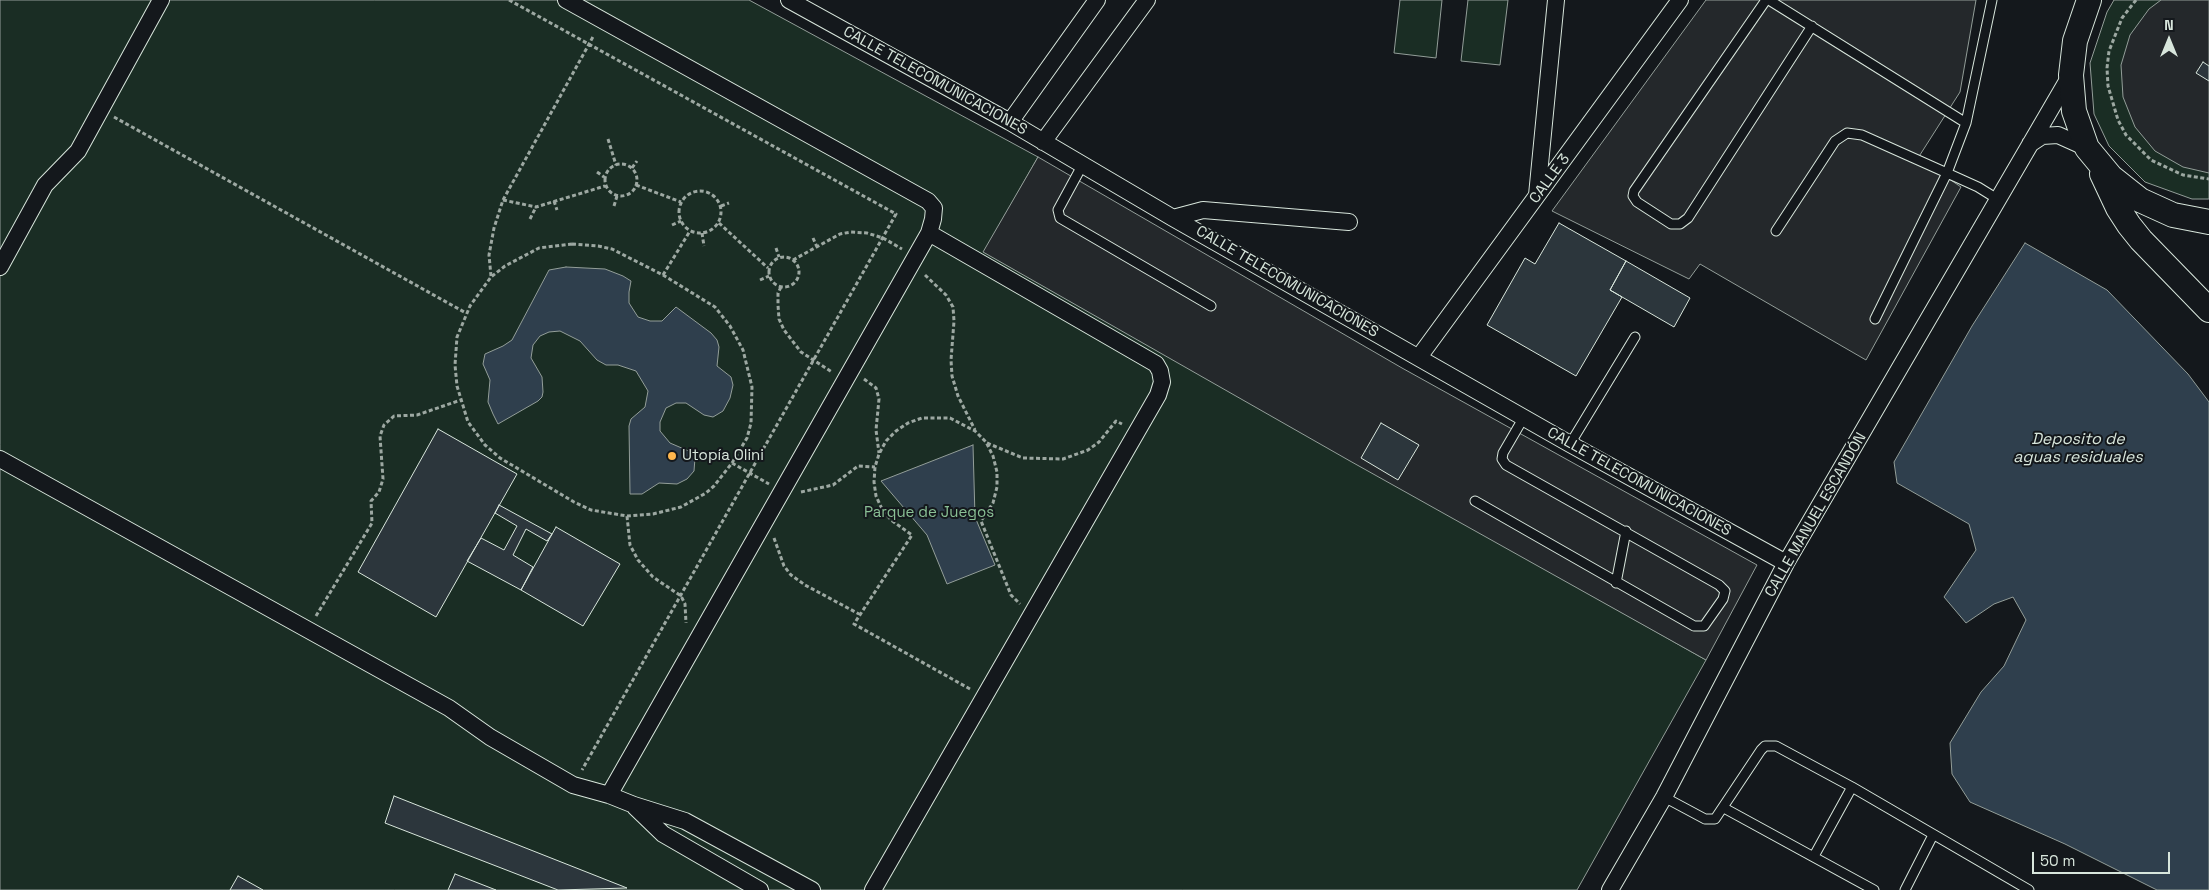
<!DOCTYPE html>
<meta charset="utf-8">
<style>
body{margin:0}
#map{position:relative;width:2209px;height:890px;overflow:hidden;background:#14181c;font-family:"Space Grotesk",sans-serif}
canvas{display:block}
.north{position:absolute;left:2144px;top:15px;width:50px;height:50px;-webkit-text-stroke:4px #14181c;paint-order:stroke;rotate:0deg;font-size:14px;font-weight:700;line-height:20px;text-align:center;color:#d8e6dc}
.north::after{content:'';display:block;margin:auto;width:18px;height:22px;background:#d8e6dc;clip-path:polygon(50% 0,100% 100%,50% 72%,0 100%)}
.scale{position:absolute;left:2032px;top:852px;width:138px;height:22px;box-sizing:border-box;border:2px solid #d8e6dc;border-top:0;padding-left:6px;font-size:15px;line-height:18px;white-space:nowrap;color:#d8e6dc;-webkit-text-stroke:4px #14181c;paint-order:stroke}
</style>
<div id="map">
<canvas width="2209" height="890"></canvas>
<div class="north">N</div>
<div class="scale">50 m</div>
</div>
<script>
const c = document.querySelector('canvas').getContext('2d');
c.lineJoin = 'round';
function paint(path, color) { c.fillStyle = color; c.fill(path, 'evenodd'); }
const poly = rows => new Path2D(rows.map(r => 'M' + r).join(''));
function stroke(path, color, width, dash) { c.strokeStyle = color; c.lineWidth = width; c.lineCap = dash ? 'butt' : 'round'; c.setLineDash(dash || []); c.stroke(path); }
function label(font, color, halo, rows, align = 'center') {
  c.font = font + ' "Space Grotesk",sans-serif'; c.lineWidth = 4; c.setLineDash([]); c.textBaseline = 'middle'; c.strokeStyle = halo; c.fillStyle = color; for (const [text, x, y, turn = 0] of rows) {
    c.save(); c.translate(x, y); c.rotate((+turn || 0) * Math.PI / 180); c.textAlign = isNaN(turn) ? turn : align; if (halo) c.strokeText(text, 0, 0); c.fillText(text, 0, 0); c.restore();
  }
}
const green = poly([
 [0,0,749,0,1038,157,984,252,1706,660,1577,890,0,890,0,0],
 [1400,0,1442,0,1436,58,1394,53,1400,0],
 [1468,0,1508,0,1500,65,1461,61,1468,0],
 [2114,0,2209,0,2209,199,2192,199,2145,182,2109,146,2094,114,2090,63,2107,12,2114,0]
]);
paint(green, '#1a2d24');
stroke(green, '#939e99', 1);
const parking = poly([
 [1706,0,1976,0,1960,92,1918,158,1961,187,1866,360,1700,264,1689,279,1552,211,1706,0],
 [2161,0,2209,0,2209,173,2183,167,2155,151,2135,127,2123,97,2121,65,2130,35,2149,9,2161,0],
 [1038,157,1402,368,1757,565,1706,660,1350,461,983,252,1038,157]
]);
paint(parking, '#24282b');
stroke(parking, '#939e99', 1);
const water = poly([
 [2025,243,2107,290,2188,374,2209,402,2209,890,2157,890,2065,844,1970,802,1952,774,1950,743,1981,692,2004,666,2026,620,2013,597,1994,604,1966,623,1944,597,1976,550,1969,524,1897,483,1894,462,1972,326,2025,243],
 [566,267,605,269,623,276,631,281,629,292,629,303,638,317,650,321,662,321,676,307,711,333,717,340,719,347,717,366,731,377,733,385,730,398,723,411,713,417,704,415,686,403,676,403,666,408,660,422,660,431,670,443,691,452,695,458,694,471,687,479,677,484,659,483,642,494,630,494,629,426,631,419,645,407,648,391,636,371,618,365,606,365,597,360,580,341,560,331,549,332,540,336,533,345,531,358,542,377,543,392,542,397,538,401,498,424,493,414,488,402,490,380,483,364,485,354,503,346,512,340,549,270,566,267],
 [973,445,975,517,995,565,947,584,927,535,881,481,973,445]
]);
paint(water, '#2f3f4d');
stroke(water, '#939e99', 1);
const building = poly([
 [2203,62,2209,66,2209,81,2196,73,2203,62],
 [1559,223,1626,261,1610,290,1622,297,1576,376,1487,325,1525,258,1535,264,1559,223],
 [1626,261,1690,298,1674,327,1610,290,1626,261],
 [1381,423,1419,445,1398,480,1361,458,1381,423],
 [438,429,517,474,436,617,358,572,438,429],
 [499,505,552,534,547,541,526,529,513,555,533,567,521,590,467,561,481,538,504,550,517,526,495,513,499,505],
 [556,527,620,564,583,626,521,590,556,527],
 [394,796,627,888,558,890,385,823,394,796],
 [455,874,496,890,448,890,455,874],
 [238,876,263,890,230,890,238,876]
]);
paint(building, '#2c363c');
stroke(building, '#d8e6dc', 1);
const service = poly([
 [1766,0,1634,191,1633,196,1637,202,1671,224,1680,224,1688,218,1812,26],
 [1769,0,1966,123],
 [1083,164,1058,210,1060,218,1211,306],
 [1776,231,1835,141,1847,133,1862,135,1947,173,1978,187,1999,200],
 [1875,319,1947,173,1966,123,1992,0],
 [1570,444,1635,337],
 [1475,501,1694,626,1704,626,1723,599,1725,591,1719,585,1506,465,1502,459,1503,453,1524,417],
 [1616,583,1626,531],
 [1664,797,1705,819,1715,819,1761,750,1765,746,1776,746,1852,787,2029,890],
 [1724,808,1874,890],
 [1814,856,1852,787],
 [1905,890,1933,835]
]);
const minor = poly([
 [566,0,928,201,934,208,933,219,929,233,609,795],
 [789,0,1010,122,1173,218,1570,444,1786,563],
 [1010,122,1097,0],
 [1043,142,1147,0],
 [2030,144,2042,136,2058,135,2087,148],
 [1537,195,1556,0],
 [1173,218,1203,210,1349,222],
 [0,267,45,185,78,151,161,0],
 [1419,357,1680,0],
 [0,459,449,708,490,737,573,785,609,795,634,805,685,821,812,890],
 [635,807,663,834,760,890],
 [873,890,1158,395,1162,382,1160,371,1156,364,929,233],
 [1610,890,1664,797,1786,563,2070,76]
]);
const secondary = poly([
 [2089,0,2075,41,2071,75,2074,111,2087,148,2111,177,2140,200,2173,215,2209,222],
 [2102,174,2118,208,2129,225,2141,240,2209,310]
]);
stroke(service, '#d8e6dc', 11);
stroke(minor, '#d8e6dc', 18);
stroke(secondary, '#d8e6dc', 26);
stroke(poly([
 [509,0,896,214,582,770],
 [2136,0,2122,18,2109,51,2107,68,2108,86,2118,120,2126,135,2151,160,2183,175,2209,179],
 [114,117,466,313],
 [608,139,616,165],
 '605 180a16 16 0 1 1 32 0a16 16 0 1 1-32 0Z',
 [632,168,637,161],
 [597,172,604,177],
 [636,185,681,202],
 '679 212a21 21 0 1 1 42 0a21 21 0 1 1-42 0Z',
 [503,200,536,207,605,186],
 [554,201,557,210],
 [614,206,617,196],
 [721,206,729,203],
 [530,219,536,207],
 [719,223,768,268],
 [672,225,681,221],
 [702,233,704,246],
 [813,238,817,247],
 [572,244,598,246,612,249,663,275,715,307,730,326,743,350,752,387,751,423,747,438,732,463,714,486,706,493,681,507,653,514,627,516,591,510,574,502,500,458,485,445,468,422,457,386,455,365,457,337,470,306,491,277,505,266,539,248,572,244],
 [776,248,779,257],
 '769 272a15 15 0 1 1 30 0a15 15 0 1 1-30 0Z',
 [793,260,840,234,851,232,867,233,883,238,902,249],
 [663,275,690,231],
 [925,275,946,295,953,307,954,321,951,360,952,376,958,396,975,430],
 [491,276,489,255,494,228,503,200,594,35],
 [760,280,769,276],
 [781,287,778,293,778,305,779,319,784,330,801,352,832,372],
 [864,379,876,388,879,399,876,430,879,453],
 [987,443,1023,458,1063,459,1088,450,1099,442,1116,421,1122,424],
 [732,463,769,484],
 [801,492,833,485,858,466,875,467],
 [627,516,630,545,638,560,653,577,681,596,685,604,686,623],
 [774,538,784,566,791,575,805,585,859,614],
 [316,616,372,523,371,501,379,492,383,479,380,436,384,425,394,416,417,415,461,400],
 [970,689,854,624,912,535,891,520,882,509,876,496,874,482,875,467,879,454,886,441,896,431,908,423,922,418,950,418,975,431,986,442,993,456,997,472,997,487,993,503,981,521,1011,595,1020,604]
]), '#9da8a2', 3, [4, 2.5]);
stroke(service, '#14181c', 9);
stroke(minor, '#14181c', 16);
stroke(secondary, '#14181c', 24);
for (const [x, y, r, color] of [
 [672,456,5,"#ffb74d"]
]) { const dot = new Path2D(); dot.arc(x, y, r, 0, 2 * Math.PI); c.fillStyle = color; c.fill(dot); stroke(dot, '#14181c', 2); }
label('15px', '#d8e6dc', '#14181c', [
 ["CALLE TELECOMUNICACIONES",935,81,29],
 ["CALLE 3",1550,179,-54],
 ["CALLE TELECOMUNICACIONES",1287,282,30],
 ["CALLE TELECOMUNICACIONES",1639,482,29],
 ["CALLE MANUEL ESCANDÓN",1816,515,-60]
]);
label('15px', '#d8e6dc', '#14181c', [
 ["Utopía Olini",682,456]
], 'left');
label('15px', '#8ac095', '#14181c', [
 ["Parque de Juegos",929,513]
]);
label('italic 16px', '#d8e6dc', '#14181c', [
 ["Deposito de",2078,440],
 ["aguas residuales",2078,458]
]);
</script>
